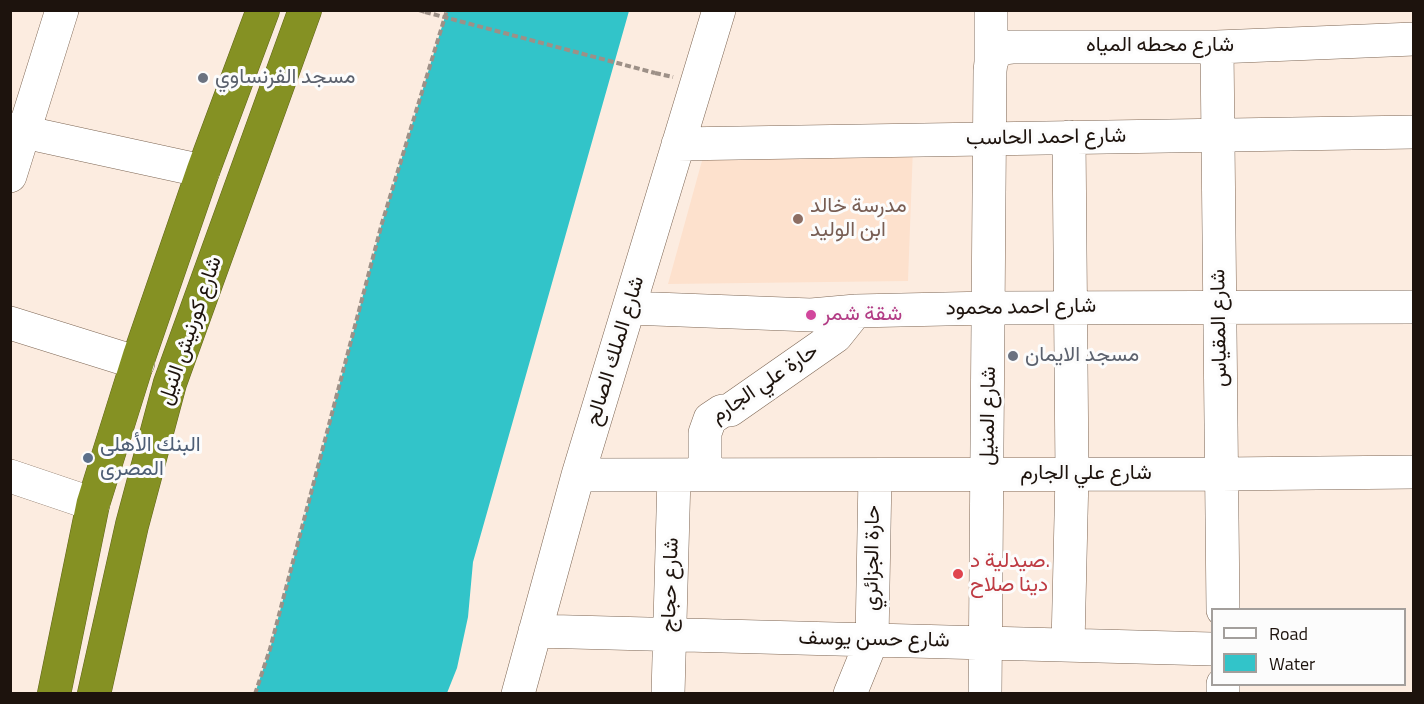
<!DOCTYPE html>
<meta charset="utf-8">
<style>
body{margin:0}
#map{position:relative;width:1424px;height:704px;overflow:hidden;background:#fcece0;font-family:"Titillium Web",sans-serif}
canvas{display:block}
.frame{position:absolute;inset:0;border:12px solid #1d130d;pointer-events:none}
.legend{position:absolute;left:1211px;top:608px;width:195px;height:78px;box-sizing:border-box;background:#fcfcfc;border:2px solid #a39f9c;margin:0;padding:8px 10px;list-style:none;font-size:18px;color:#1d130d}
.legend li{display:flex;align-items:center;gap:12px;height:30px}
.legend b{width:30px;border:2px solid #a39f9c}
</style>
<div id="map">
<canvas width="1424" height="704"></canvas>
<div class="frame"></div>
<ul class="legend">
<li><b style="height:8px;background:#fff"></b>Road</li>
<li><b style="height:16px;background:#32c4c9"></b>Water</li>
</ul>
</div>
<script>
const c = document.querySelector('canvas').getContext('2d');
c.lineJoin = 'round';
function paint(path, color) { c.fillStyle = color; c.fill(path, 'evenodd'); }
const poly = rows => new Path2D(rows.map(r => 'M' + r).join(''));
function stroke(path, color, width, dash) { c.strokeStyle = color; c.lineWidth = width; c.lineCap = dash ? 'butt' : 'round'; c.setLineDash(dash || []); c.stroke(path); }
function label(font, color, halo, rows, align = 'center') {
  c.font = font + ' "Titillium Web",Vazirmatn,sans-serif'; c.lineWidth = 6; c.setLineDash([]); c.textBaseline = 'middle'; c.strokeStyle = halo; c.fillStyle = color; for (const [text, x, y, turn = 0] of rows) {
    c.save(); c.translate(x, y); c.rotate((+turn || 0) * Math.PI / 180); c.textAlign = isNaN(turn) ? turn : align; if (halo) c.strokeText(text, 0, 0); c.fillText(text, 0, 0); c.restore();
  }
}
paint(poly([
 [913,148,908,281,668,284,703,157]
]), '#fde1cd');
paint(poly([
 [447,10,629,11,473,562,468,617,457,668,447,693,255,693,270,649,382,223]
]), '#32c4c9');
const minor = poly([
 [1217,47,1223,610],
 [991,62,991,10],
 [10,129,203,171],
 [678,144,1414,132],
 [10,176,62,10],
 [629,308,811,315,856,311,990,308,1414,307],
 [10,323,138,363],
 [578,475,1222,474,1414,472],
 [705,475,705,433,710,419,722,411,730,410,836,336,856,311],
 [10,476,93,504],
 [535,631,1212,649],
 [1068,645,1072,474,1069,137],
 [1223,684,1223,694],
 [518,694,578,475,719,10],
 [668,694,674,476],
 [850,694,872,640,875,475],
 [985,694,990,71,991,62,995,54,1003,48,1012,47,1217,47,1414,39]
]);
const highway = poly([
 [54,694,93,504,140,354,203,171,263,10],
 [94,694,132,525,170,383,305,10]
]);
stroke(minor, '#7e6755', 34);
stroke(highway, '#61651b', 34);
stroke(poly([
 [419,10,425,12],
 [655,73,673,77],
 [255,694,270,649,382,223,447,10]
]), '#9d9087', 4, [6, 3]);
stroke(minor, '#fff', 33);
stroke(highway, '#859123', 33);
stroke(poly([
 [425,12,655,73]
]), '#9d9087', 4, [6, 3]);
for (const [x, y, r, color] of [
 [203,78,6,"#6b7280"],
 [798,219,6,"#8d6e63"],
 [811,315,6,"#d1479c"],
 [1013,356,6,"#6b7280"],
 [88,458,6,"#5c6f8a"],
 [958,574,6,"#e0444e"]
]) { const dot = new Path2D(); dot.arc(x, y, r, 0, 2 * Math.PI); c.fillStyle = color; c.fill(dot); stroke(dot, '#fcfcfc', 2); }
label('21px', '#1d130d', '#fcfcfc', [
 ["شارع محطه المياه",1160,46],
 ["شارع احمد الحاسب",1046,138,-1],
 ["شارع احمد محمود",1021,308,-1],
 ["شارع المقياس",1220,328,-91],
 ["شارع كورنيش النيل",191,331,-71],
 ["شارع الملك الصالح",616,351,-73],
 ["حارة علي الجارم",765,384,-34],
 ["شارع المنيل",989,416,-89],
 ["شارع علي الجارم",1086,474],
 ["حارة الجزائري",873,558,-89],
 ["شارع حجاج",671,585,-88],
 ["شارع حسن يوسف",874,640,1]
]);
label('21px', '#5b616d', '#fcfcfc', [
 ["مسجد الفرنساوي",215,78],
 ["مسجد الايمان",1025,356]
], 'left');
label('21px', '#785e54', '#fcfcfc', [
 ["مدرسة خالد",810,207],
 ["ابن الوليد",810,231]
], 'left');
label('21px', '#b23c85', '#fcfcfc', [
 ["شقة شمر",823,315]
], 'left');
label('21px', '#4e5e75', '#fcfcfc', [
 ["البنك الأهلى",100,446],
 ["المصرى",100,470]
], 'left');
label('21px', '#be3a42', '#fcfcfc', [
 ["صيدلية د.",970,562],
 ["دينا صلاح",970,586]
], 'left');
</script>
